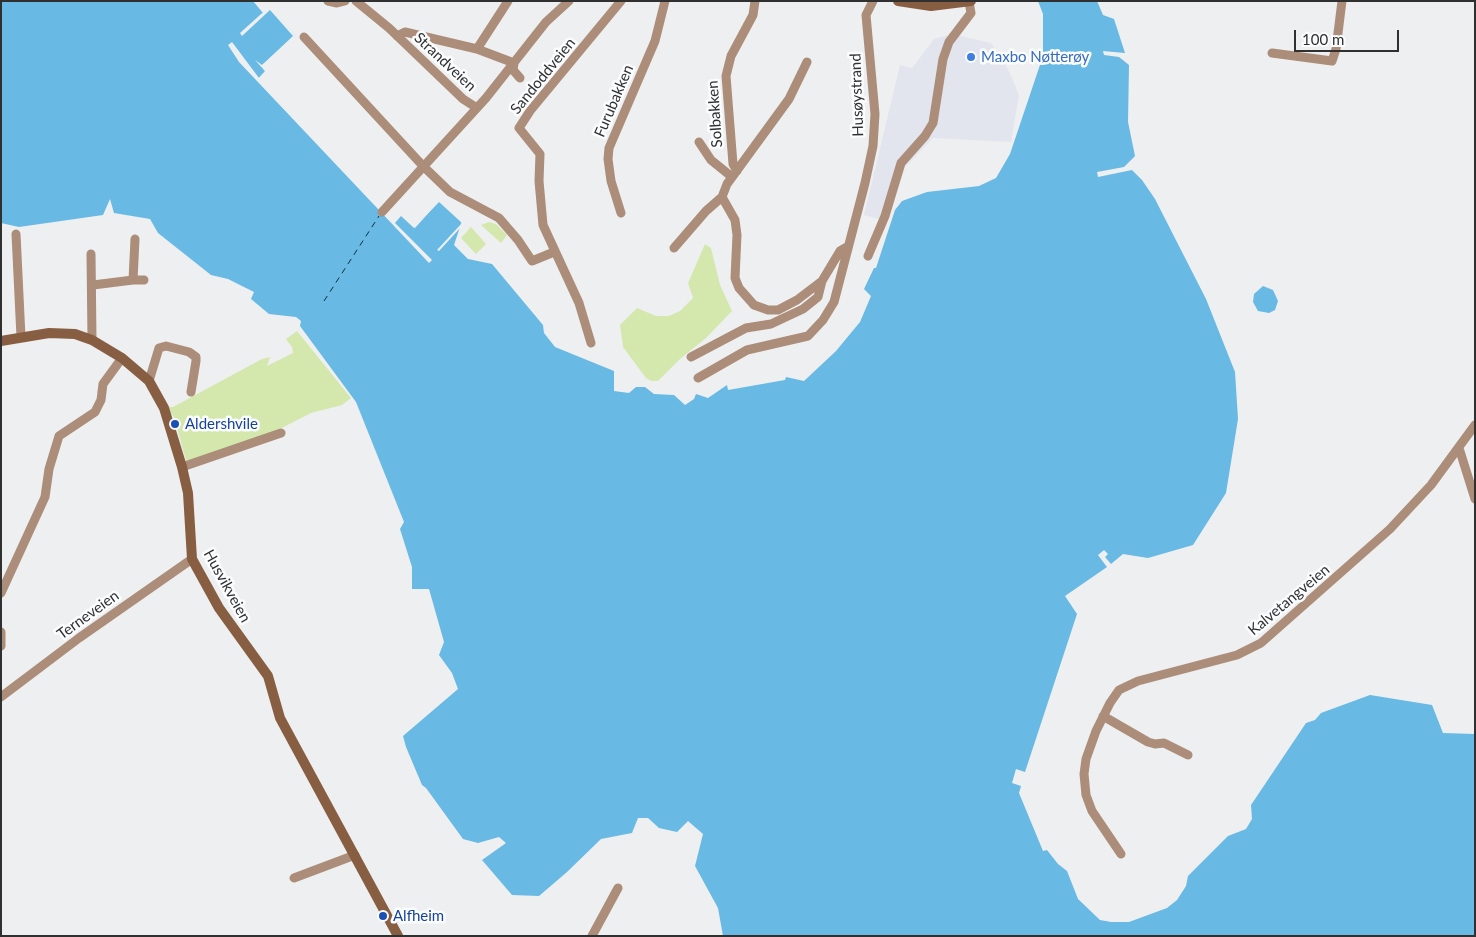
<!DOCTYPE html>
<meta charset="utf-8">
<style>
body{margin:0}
#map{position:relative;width:1476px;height:937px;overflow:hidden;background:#eeeff0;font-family:Lato,sans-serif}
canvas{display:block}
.frame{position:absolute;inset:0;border:2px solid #303031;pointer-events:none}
.scale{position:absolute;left:1294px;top:30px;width:105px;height:22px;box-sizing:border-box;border:2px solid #303031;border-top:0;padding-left:6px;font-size:15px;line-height:18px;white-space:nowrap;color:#303031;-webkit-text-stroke:4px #fbfcfe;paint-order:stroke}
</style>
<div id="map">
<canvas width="1476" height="937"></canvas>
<div class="frame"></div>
<div class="scale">100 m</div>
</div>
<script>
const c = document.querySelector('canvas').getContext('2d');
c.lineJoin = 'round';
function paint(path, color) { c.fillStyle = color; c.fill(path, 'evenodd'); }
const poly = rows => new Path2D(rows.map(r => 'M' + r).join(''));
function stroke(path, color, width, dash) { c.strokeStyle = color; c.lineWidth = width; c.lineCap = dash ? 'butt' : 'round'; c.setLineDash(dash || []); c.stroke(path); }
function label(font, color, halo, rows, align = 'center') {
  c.font = font + ' Lato,sans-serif'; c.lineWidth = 5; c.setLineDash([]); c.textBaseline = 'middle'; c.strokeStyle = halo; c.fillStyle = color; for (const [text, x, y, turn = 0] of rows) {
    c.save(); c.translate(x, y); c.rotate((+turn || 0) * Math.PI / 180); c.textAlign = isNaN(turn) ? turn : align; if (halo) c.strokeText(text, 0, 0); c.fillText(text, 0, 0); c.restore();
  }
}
paint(poly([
 [952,34,991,43,1008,69,1019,95,1011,142,933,138,905,167,887,221,864,215,900,65,912,68,934,39]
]), '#e2e5ee');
paint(poly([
 [489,222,496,224,507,235,501,243,481,225],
 [471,227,486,244,476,254,461,238],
 [705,244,711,248,720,285,732,311,706,338,680,359,658,381,651,381,646,378,623,347,620,325,637,308,656,316,669,316,680,311,693,298,688,283],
 [297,331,351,398,342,405,311,413,272,433,187,464,174,417,167,407,173,407,262,359,270,357,267,366,293,353,292,347,286,339]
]), '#d4e8ae');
paint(poly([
 [1,1,253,1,263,13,270,7,296,36,261,66,265,71,257,80,393,223,401,215,415,228,439,201,462,221,454,245,468,259,492,264,543,325,544,333,555,347,614,371,614,391,629,393,636,387,645,387,654,394,674,395,685,405,694,399,696,394,708,398,727,385,728,390,785,380,786,377,804,381,836,351,860,322,871,296,864,289,874,268,876,268,895,210,902,201,927,192,979,186,996,178,1010,154,1043,56,1043,14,1038,1,1097,1,1103,15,1114,19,1125,53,1103,51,1104,55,1119,57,1129,65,1128,122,1135,156,1124,167,1097,172,1098,177,1132,170,1142,180,1155,199,1206,299,1235,372,1238,419,1226,493,1193,545,1148,558,1123,554,1111,564,1105,557,1108,554,1104,550,1098,555,1107,567,1065,596,1077,614,1025,772,1016,769,1012,783,1021,786,1019,793,1043,851,1047,850,1058,864,1067,871,1078,899,1100,920,1111,922,1129,922,1167,908,1177,900,1186,886,1188,876,1228,836,1246,829,1252,819,1251,805,1306,723,1315,720,1321,713,1370,695,1432,705,1443,733,1475,734,1475,936,723,936,718,908,695,866,703,834,688,821,677,832,659,828,648,818,638,818,632,833,601,839,567,872,539,896,512,895,482,860,506,843,499,837,478,843,463,839,426,788,422,785,406,747,403,736,458,689,452,673,439,655,444,642,429,589,412,589,412,567,400,529,404,522,356,402,300,326,301,321,296,317,269,314,251,299,254,292,228,279,211,275,158,233,150,219,114,213,110,199,103,215,19,227,1,223],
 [1263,286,1273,290,1278,301,1275,310,1269,313,1258,311,1253,302,1254,294]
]), '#68b9e3');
paint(poly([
 [270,6,298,38,264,66,267,72,260,80,393,219,401,212,415,225,440,199,464,221,462,226,439,251,437,250,462,223,439,202,414,228,401,216,395,223,432,260,429,263,239,62,228,45,232,42,259,78,266,72,255,60,262,65,293,36,270,10,242,36,240,33]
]), '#eeeff0');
stroke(poly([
 [324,301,379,216]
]), '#0b3042', 1, [6, 5]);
stroke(poly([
 [328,1,337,3,345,1],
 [356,1,389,28,463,99,477,108],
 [397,36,405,32,477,49,508,1],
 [304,37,423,166,450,192,499,218,518,240,532,261,554,252],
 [477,49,514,63,513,70,520,78],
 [1272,53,1332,61,1336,49,1342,1],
 [807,62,789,99,727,184,722,197,735,220,737,235,735,278,739,288,754,305,768,310,778,310,797,300,822,281],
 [699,142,711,160,732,177],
 [737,171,733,164,726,76,731,56,753,15,755,1],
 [382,212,486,98,546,22,569,1],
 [621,213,611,181,608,159,609,148,655,41,665,1],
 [16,234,21,337],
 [674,248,706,211,722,197],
 [91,254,92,340],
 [868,256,885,216,901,163,925,136,933,123,943,59,949,42,971,13,969,2],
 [133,280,144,280],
 [93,285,133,280,135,239],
 [591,343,579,303,543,225,539,181,540,154,519,128,530,111,621,1],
 [691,357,746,328,771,324,803,309,818,297,822,281,840,251,847,247],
 [698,378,747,350,808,336,823,320,834,302,865,183,873,146,875,114,866,15,873,1],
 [149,381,159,348,166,346,189,352,196,357,196,361,191,392],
 [1459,448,1475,499],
 [182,467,281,433],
 [1,593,45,497,49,469,59,436,95,412,101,400,103,384,122,358],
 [1,632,1,646],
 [1,697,79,638,192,559],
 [1103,716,1148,742,1155,744,1164,743,1188,755],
 [1121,854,1092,811,1086,795,1084,774,1086,759,1096,731,1110,703,1119,690,1138,681,1237,655,1261,643,1390,529,1431,485,1475,425],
 [294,878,355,855],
 [592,936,618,888]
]), '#ab8d7a', 9);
stroke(poly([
 [898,1,931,6,971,1],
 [1,341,49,333,75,334,92,340,122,358,149,381,164,408,182,467,188,493,192,559,219,608,268,676,280,718,287,731,398,936]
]), '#885e43', 10);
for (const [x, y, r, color] of [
 [971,57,5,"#3f7fe0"],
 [175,424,5,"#1a4fb4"],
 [383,916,5,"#1a4fb4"]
]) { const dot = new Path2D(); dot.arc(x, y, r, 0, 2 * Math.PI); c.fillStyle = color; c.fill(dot); stroke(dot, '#fbfcfe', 2); }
label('15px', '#366cbe', '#fbfcfe', [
 ["Maxbo Nøtterøy",981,57]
], 'left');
label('15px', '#303031', '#fbfcfe', [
 ["Strandveien",445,62,43],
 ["Sandoddveien",543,76,-51],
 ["Husøystrand",857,95,-92],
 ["Furubakken",614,101,-67],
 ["Solbakken",715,114,-94],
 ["Husvikveien",227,586,61],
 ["Kalvetangveien",1289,600,-40],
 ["Terneveien",88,615,-36]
]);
label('15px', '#164399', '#fbfcfe', [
 ["Aldershvile",185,424],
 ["Alfheim",393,916]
], 'left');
</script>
